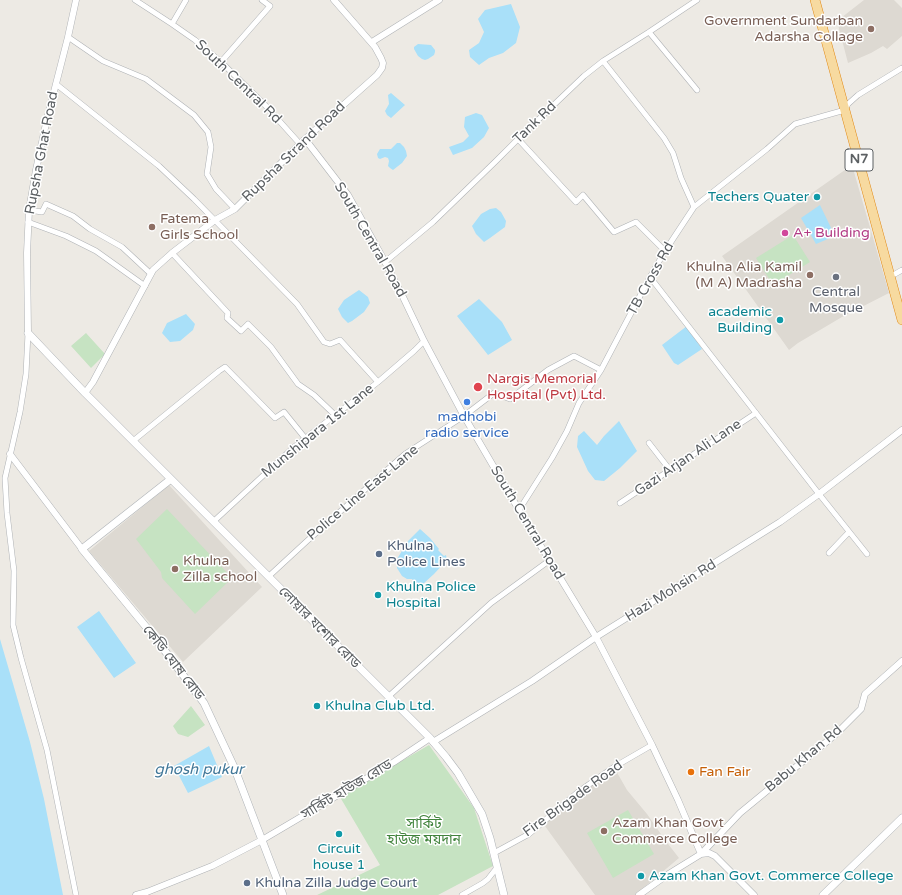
<!DOCTYPE html>
<meta charset="utf-8">
<style>
body{margin:0}
canvas{display:block;background:#edeae4}
</style>
<canvas width="902" height="895"></canvas>
<script>
const c = document.querySelector('canvas').getContext('2d');
c.lineJoin = 'round';
function paint(path, color) { c.fillStyle = color; c.fill(path, 'evenodd'); }
const poly = rows => new Path2D(rows.map(r => 'M' + r).join(''));
function stroke(path, color, width, dash) { c.strokeStyle = color; c.lineWidth = width; c.lineCap = dash ? 'butt' : 'round'; c.setLineDash(dash || []); c.stroke(path); }
function label(font, color, halo, rows, align = 'center') {
  c.font = font + ' "Varela Round","Noto Sans Bengali",sans-serif'; c.lineWidth = 3; c.setLineDash([]); c.textBaseline = 'middle'; c.strokeStyle = halo; c.fillStyle = color; for (const [text, x, y, turn = 0] of rows) {
    c.save(); c.translate(x, y); c.rotate((+turn || 0) * Math.PI / 180); c.textAlign = isNaN(turn) ? turn : align; if (halo) c.strokeText(text, 0, 0); c.fillText(text, 0, 0); c.restore();
  }
}
paint(poly([
 [864,0,894,0,902,8,902,36,887,49,883,46,871,53,848,63,837,21],
 [852,165,889,293,842,317,798,343,789,350,722,256],
 [169,485,262,587,183,662,89,551],
 [615,769,627,790,647,814,665,840,679,858,635,895,595,895,542,822,578,792]
]), '#ddd9d2');
paint(poly([
 [793,235,810,262,773,285,756,258],
 [86,333,105,354,91,368,71,346],
 [167,509,232,578,195,614,162,578,161,572,136,539],
 [191,706,205,725,188,737,178,734,173,726],
 [429,745,474,808,493,866,438,895,317,895,380,865,340,797],
 [628,810,654,854,613,878,587,833]
]), '#c6e3c2');
paint(poly([
 [511,4,520,27,516,43,503,53,489,58,479,65,470,57,469,50,479,43,484,32,478,19,485,10],
 [418,44,431,45,435,50,435,52,434,55,428,59,425,60,422,59,418,56,414,49,414,47],
 [391,93,405,105,391,118,387,115,385,111,389,104,388,95],
 [476,113,482,115,489,128,484,137,472,148,453,155,449,147,463,142,469,136,464,127,465,117],
 [397,143,400,143,404,147,406,151,407,156,402,163,393,170,390,168,388,166,389,161,388,158,385,157,380,159,378,158,377,154,380,149,391,149],
 [820,205,835,236,816,244,801,218],
 [496,208,501,212,506,221,505,227,490,238,484,242,476,234,472,226,481,214,490,209],
 [359,290,368,297,370,303,364,312,352,321,348,323,342,317,338,309,344,300],
 [479,299,502,322,512,340,488,355,457,316],
 [186,314,195,324,193,330,180,341,170,342,162,333,167,323],
 [687,326,702,349,678,365,674,363,662,345],
 [619,421,637,451,620,468,604,481,595,480,588,471,577,447,578,436,584,431,597,445,604,436],
 [420,529,430,538,439,549,438,550,444,556,446,555,447,560,434,574,423,584,416,586,412,579,407,579,402,576,397,568,397,559,408,541],
 [99,611,136,663,114,678,77,627],
 [0,639,30,742,44,799,63,895,0,895],
 [209,746,222,777,188,793,174,766]
]), '#a9e0f9');
const minor = poly([
 [135,0,172,24,195,40,221,62,265,105,300,144],
 [172,24,186,0],
 [649,32,697,90],
 [68,37,103,61,146,79,194,115,208,132,211,147,207,174,216,189,235,209],
 [603,61,664,138,673,153,681,178,694,207],
 [221,62,270,6,262,0],
 [56,84,159,166,194,199,297,304,324,342,330,344,340,340,378,382],
 [518,139,576,202,583,195,614,232,636,222,665,251],
 [29,210,42,212,46,204,73,216,90,229,122,247,151,274],
 [28,222,66,236,96,251,145,286],
 [172,253,228,313,227,318,241,331,248,324,271,347,298,384,314,395,335,415],
 [385,262,433,222,496,161,518,139,584,76,603,61,649,32,697,0],
 [895,274,902,270],
 [650,277,819,494,867,554],
 [28,333,26,374,20,412,5,478,7,513,14,571,13,625,21,658,47,750,76,895],
 [133,441,219,371,225,367,275,418,284,412,305,438],
 [649,443,670,470],
 [620,503,756,413],
 [519,510,552,458,567,431,579,403,601,370,650,277,665,251,694,207,767,149,795,124,845,110,848,104,858,95,902,68],
 [213,522,294,447,378,382,414,351,424,341],
 [829,553,849,532],
 [268,577,307,541,405,454,464,416,494,393,510,399,548,370,574,356,601,370],
 [388,697,491,603,550,560],
 [494,853,529,834,578,792,614,767,652,745],
 [462,895,483,883,488,879,495,870,497,868]
]);
const tertiary = poly([
 [372,42,439,0],
 [305,139,348,195,385,262,403,297,424,341,464,416,519,510,596,637,652,745,678,800,701,854],
 [28,333,27,253,29,210,36,170,47,119,68,37,76,0],
 [85,393,93,382,153,270,172,253,215,220,235,209,305,139,377,75,382,68,383,63,381,58,375,47,334,0],
 [10,454,82,549],
 [433,742,532,681,596,637,780,522,819,494,902,430],
 [701,854,709,853,715,856,754,895],
 [136,895,147,892,212,866,262,840,394,762,430,738],
 [639,895,667,875,701,854,740,813,836,734,861,709,865,694,902,661]
]);
const secondary = poly([
 [28,333,85,393,430,738,446,757,458,773,482,814,490,838,504,895],
 [171,479,82,549,156,639,204,703,234,767,283,895],
 [823,895,902,818]
]);
const trunk = poly([
 [815,0,902,320]
]);
stroke(minor, '#afb2b5', 6);
stroke(tertiary, '#afb2b5', 7);
stroke(secondary, '#b0b4b8', 8);
stroke(trunk, '#e08611', 10);
stroke(minor, '#fff', 5);
stroke(tertiary, '#fff', 6);
stroke(secondary, '#fff', 7);
stroke(trunk, '#f7daa0', 9);
for (const [x, y, r, color] of [
 [871,29,4,"#8d6e63"],
 [817,197,4,"#0f9aa8"],
 [152,227,4,"#8d6e63"],
 [785,233,4,"#d1479c"],
 [810,275,4,"#8d6e63"],
 [836,277,4,"#6b7280"],
 [780,320,4,"#0f9aa8"],
 [478,387,5,"#e0444e"],
 [467,402,4,"#3f7fe0"],
 [379,554,4,"#5c6f8a"],
 [175,569,4,"#8d6e63"],
 [378,595,4,"#0f9aa8"],
 [317,706,4,"#0f9aa8"],
 [691,772,4,"#e8710a"],
 [604,831,4,"#8d6e63"],
 [339,834,4,"#0f9aa8"],
 [641,876,4,"#0f9aa8"],
 [247,883,4,"#5c6f8a"]
]) { const dot = new Path2D(); dot.arc(x, y, r, 0, 2 * Math.PI); c.fillStyle = color; c.fill(dot); stroke(dot, '#fff', 1.5); }
for (const [x, y, w] of [
 [859,160,28]
]) { const box = new Path2D(); box.roundRect(x - w / 2, y - 11, w, 22, 3); c.fillStyle = '#fff'; c.fill(box); stroke(box, '#5c6063', 1); }
label('bold 13px', '#5c6063', null, [
 ["N7",859,160]
]);
label('14px', '#785e54', '#fff', [
 ["Government Sundarban",863,21,"right"],
 ["Adarsha Collage",863,37,"right"],
 ["Fatema",160,219],
 ["Girls School",160,235],
 ["Khulna Alia Kamil",802,267,"right"],
 ["(M A) Madrasha",802,283,"right"],
 ["Khulna",183,561],
 ["Zilla school",183,577],
 ["Azam Khan Govt",612,823],
 ["Commerce College",612,839]
], 'left');
label('14px', '#5c6063', '#fff', [
 ["South Central Rd",238,82,44],
 ["Tank Rd",535,123,-44],
 ["Rupsha Strand Road",294,152,-44],
 ["Rupsha Ghat Road",42,153,-79],
 ["South Central Road",370,240,60],
 ["TB Cross Rd",651,279,-61],
 ["Munshipara 1st Lane",318,431,-39],
 ["Gazi Arjan Ali Lane",688,458,-34],
 ["Police Line East Lane",363,493,-40],
 ["South Central Road",527,523,59],
 ["Hazi Mohsin Rd",671,591,-32],
 ["লোয়ার যশোর রোড",319,628,45],
 ["কেডি ঘোষ রোড",173,663,52],
 ["Babu Khan Rd",804,759,-40],
 ["সার্কিট হাউজ রোড",347,790,-31],
 ["Fire Brigade Road",573,799,-36]
]);
label('14px', '#0d838f', '#fff', [
 ["Techers Quater",809,197,"right"],
 ["academic",772,312,"right"],
 ["Building",772,328,"right"],
 ["Khulna Police",386,587],
 ["Hospital",386,603],
 ["Khulna Club Ltd.",325,706],
 ["Circuit",339,849,"center"],
 ["house 1",339,865,"center"],
 ["Azam Khan Govt. Commerce College",649,876]
], 'left');
label('14px', '#b23c85', '#fff', [
 ["A+ Building",793,233]
], 'left');
label('14px', '#5b616d', '#fff', [
 ["Central",836,292],
 ["Mosque",836,308]
]);
label('14px', '#be3a42', '#fff', [
 ["Nargis Memorial",487,379],
 ["Hospital (Pvt) Ltd.",487,395]
], 'left');
label('14px', '#366cbe', '#fff', [
 ["madhobi",467,417],
 ["radio service",467,433]
]);
label('14px', '#4e5e75', '#fff', [
 ["Khulna",387,546],
 ["Police Lines",387,562],
 ["Khulna Zilla Judge Court",255,883]
], 'left');
label('14px', '#c56008', '#fff', [
 ["Fan Fair",699,772]
], 'left');
label('14px', '#41833c', '#fff', [
 ["সার্কিট",424,824],
 ["হাউজ ময়দান",424,840]
]);
label('italic 15px', '#417798', '#fff', [
 ["ghosh pukur",199,770]
]);
</script>
